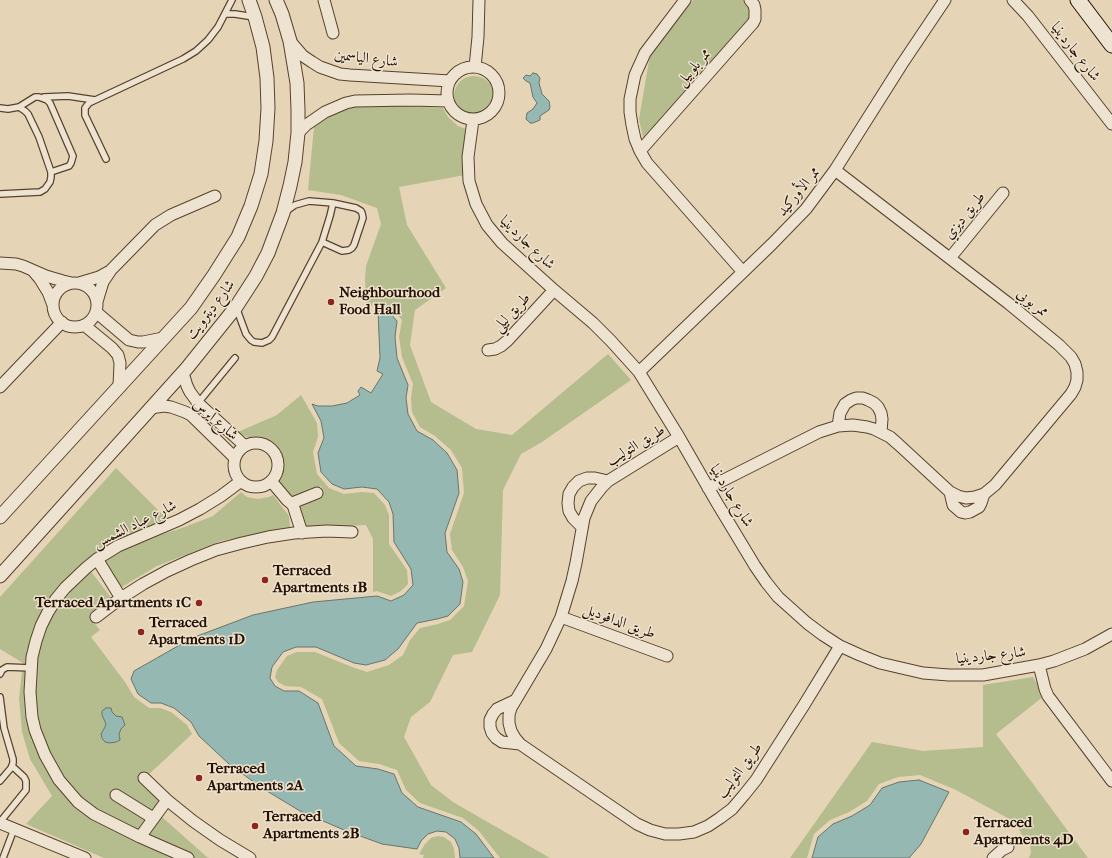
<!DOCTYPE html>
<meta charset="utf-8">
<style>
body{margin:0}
canvas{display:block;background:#e5d4b6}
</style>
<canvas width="1112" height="858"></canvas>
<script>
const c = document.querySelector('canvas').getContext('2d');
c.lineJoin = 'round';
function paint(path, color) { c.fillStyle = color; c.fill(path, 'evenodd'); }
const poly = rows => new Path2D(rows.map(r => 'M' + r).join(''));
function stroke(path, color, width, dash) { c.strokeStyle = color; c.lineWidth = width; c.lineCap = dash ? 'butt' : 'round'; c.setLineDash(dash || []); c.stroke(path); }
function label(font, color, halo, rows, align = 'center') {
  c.font = font + ' "IM FELL French Canon",Amiri,serif'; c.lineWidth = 3; c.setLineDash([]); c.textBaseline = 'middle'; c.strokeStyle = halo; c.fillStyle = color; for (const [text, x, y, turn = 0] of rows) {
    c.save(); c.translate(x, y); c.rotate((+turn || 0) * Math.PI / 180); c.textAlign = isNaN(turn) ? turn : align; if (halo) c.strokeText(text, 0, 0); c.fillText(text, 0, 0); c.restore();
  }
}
paint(poly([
 [693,0,743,0,749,6,750,18,644,142,639,119,650,55],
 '454 96a20 20 0 1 1 40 0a20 20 0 1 1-40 0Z',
 [362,104,443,108,448,117,458,126,466,129,463,161,465,175,399,187,407,225,446,288,415,310,410,345,431,402,476,429,512,435,608,354,631,380,542,442,521,454,503,490,500,595,472,652,453,655,430,702,411,717,404,737,431,785,453,802,550,858,500,858,479,831,463,818,420,803,406,790,397,770,379,764,359,761,339,743,322,699,301,687,285,686,278,682,275,677,277,670,287,656,297,652,315,652,352,667,367,672,389,665,403,655,410,640,420,628,438,624,450,620,464,606,468,581,463,567,452,550,450,534,464,493,462,468,451,450,435,436,420,427,412,412,411,398,413,384,402,357,399,337,402,320,391,307,366,305,365,279,366,266,381,224,377,208,341,195,308,190,314,127,333,114],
 [301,395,317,423,318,437,313,452,317,474,329,488,344,494,362,492,374,493,385,505,389,515,389,544,407,570,408,584,401,591,391,596,377,591,373,592,373,539,366,525,305,528,298,508,324,492,321,486,291,499,278,482,282,476,284,466,282,455,277,445,267,439,257,437,249,438,238,432,277,415],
 [116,468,172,524,72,575,33,644,35,737,71,801,177,858,104,858,26,824,52,796,30,759,22,732,19,698,23,663,0,649,0,597],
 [241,492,247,497,258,499,269,497,273,495,289,516,290,527,221,541,157,566,115,591,103,560,131,544,182,528,213,516],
 [90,570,115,603,90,618,100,630,91,637,125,682,134,697,149,708,160,708,171,712,187,725,192,734,144,779,166,803,139,833,100,813,76,796,55,767,41,736,33,692,39,646,53,611,77,580],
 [1033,677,1044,696,996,734,1088,858,1029,858,1031,853,1030,845,1027,839,1021,834,1017,823,956,790,920,775,898,777,879,784,867,801,849,812,830,820,814,834,807,858,790,858,872,742,923,751,983,747,983,685],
 [162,817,207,857,210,858,191,858,145,835],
 [438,836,444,837,451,842,454,849,455,858,423,858,424,855,419,854,425,844,431,838]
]), '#b5bc8d');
const water = poly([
 [533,73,537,74,540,78,539,83,541,90,542,94,549,101,550,107,549,110,540,116,540,120,533,123,530,123,526,119,527,113,533,109,537,103,533,97,530,83,526,81,523,78,526,75,530,76,533,73],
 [378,311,389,312,397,321,395,337,397,358,408,385,406,398,408,414,417,431,433,440,447,453,457,470,459,493,445,533,447,552,459,569,463,582,460,604,448,616,437,619,417,623,398,649,385,660,366,665,354,663,316,647,296,647,283,652,272,667,270,678,275,686,284,691,299,691,318,703,334,746,356,766,378,769,394,774,402,793,418,807,461,822,476,834,494,858,460,858,459,848,455,839,446,832,437,831,428,834,421,841,417,849,382,844,344,830,300,811,262,788,229,764,199,736,191,722,174,708,161,703,151,703,138,694,131,679,134,671,192,638,253,615,313,602,377,596,391,601,404,595,413,585,411,569,394,542,393,514,389,502,377,489,362,487,344,489,332,484,321,472,318,453,324,438,321,421,312,404,318,406,332,406,347,403,360,395,358,391,361,387,371,393,383,374,377,371,380,358,378,311],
 [106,708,111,708,112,712,116,716,122,717,125,725,121,729,119,734,120,740,116,742,110,743,105,742,102,738,101,734,105,727,106,724,102,715,102,711,106,708],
 [919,780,949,792,921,844,909,858,812,858,818,837,833,824,852,816,870,805,882,788,899,782,919,780]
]);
paint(water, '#96b8b2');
stroke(water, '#69756b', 1);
const service = poly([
 [225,14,235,14,254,17],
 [44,97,68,96,95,100],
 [0,108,8,109,19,107,35,97,39,97,47,100,50,103,73,156,71,163,69,166,51,172],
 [106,159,85,115,85,108,89,103,183,59,196,51,208,40,218,27,232,0],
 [0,194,40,192,45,189,50,182,51,177,51,172,39,137,28,114,25,111,19,107],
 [285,212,295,205,309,201,333,203,356,208,361,211,362,213,363,218,354,245,352,248,349,250,342,251,322,242],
 [236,307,246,334,251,340,254,342,262,343,269,340,272,337,322,242,330,216,333,203],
 [198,403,235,358],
 [0,674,2,670,7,667,31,668],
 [0,697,4,728,13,759,13,763,11,768,0,781],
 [0,822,26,790,26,781,24,777,12,766],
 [3,858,14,829]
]);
const minor = poly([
 [324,0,333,33],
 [685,0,645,53,635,75,630,99,630,112,632,125,635,139,640,151,647,163,743,272],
 [1013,0,1028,16,1112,124],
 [290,41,303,56,312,62,320,67,340,74,350,75,450,81],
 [475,67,478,37,479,0],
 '447 93a26 26 0 1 1 52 0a26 26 0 1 1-52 0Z',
 [473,120,468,157,469,181,476,204,487,225,502,243,554,290,593,323,611,341,639,372,679,437,717,503,755,566,766,582,778,597,807,623,823,635,840,646,860,655,880,663,923,673,949,675,983,675,1039,665,1054,661,1085,649,1112,634],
 [298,133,306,125,325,112,346,103,355,101,411,100,448,101],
 [640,151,753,23,755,19,755,10,754,5,750,0],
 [950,258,1003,193],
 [0,263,16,264,23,266,46,276,63,281,72,283],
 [34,272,40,279,48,292,53,305],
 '53 305a22 22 0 1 1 44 0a22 22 0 1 1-44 0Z',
 [79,283,99,277,110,271],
 [97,302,99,295,103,282,111,270,155,225,171,215,215,196],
 [96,312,129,340,138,342,143,342,163,338],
 [84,325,112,348,118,355,120,363,119,386],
 [488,350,495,349,501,346,507,341,554,290],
 [639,372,743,272,772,244,806,209,835,170,902,64,945,0],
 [183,373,187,386,190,392,198,403,245,446],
 [0,387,62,322],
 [150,408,164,406,171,407,185,412,191,415,235,458],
 [838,426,840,413,845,404,851,400,856,398,863,398,868,400,874,403,878,407,881,413,882,419,881,432],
 [679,437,608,481,602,487,591,501,584,518,576,563,572,581,561,617,546,649,511,708,509,715,509,723,511,731,515,738,520,744,637,824,650,830,665,834,679,834,694,832,708,826,720,818,732,809,744,795,756,780,804,705,840,646],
 '234 465a22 22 0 1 1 44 0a22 22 0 1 1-44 0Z',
 [271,481,287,500,293,505,302,533],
 [708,488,819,432,838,426,853,425,867,427,874,429,890,437,898,444,950,492,958,496,966,498,975,497,984,494,995,485,1071,394,1075,387,1077,380,1077,372,1075,364,1071,357,1059,345,1008,303,835,170],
 [950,492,953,505,961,512,965,513,970,512,979,507,981,503,984,494],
 [292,503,317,493],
 [582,527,573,518,569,511,568,503,569,494,573,487,579,481,587,478,595,478,608,481],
 [97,559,121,598],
 [96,617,121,598,143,584,167,571,191,560,216,550,242,543,268,537,294,533,327,531,352,532],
 [561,617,667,656],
 [1039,665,1045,689,1048,696,1112,781],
 [514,701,497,709,493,714,490,720,490,727,492,733,496,738,502,742,520,744],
 [144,778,167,800,193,821,220,840,250,858],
 [116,795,153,818],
 [0,823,85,858],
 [140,837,167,800],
 [188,858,140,837,94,814,78,802,59,780,45,755,35,730,32,717,30,692,32,657,36,641,41,626,48,612,56,599,65,588,86,568,97,559,118,546,179,520,200,509,221,496,241,481],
 [993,858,1002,850,1008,847]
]);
const tertiary = poly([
 [0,517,191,308,214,275,238,237,251,206,261,174,266,141,268,108,267,78,263,47,255,17,249,0],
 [0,576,187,368,236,307,256,276,268,253,283,213,290,186,295,162,298,133,298,110,297,83,290,41,282,14,276,0]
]);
const secondary = poly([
 [1078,0,1112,45]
]);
stroke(service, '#56422e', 8);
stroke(minor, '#56422e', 13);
stroke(tertiary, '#56422e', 15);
stroke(secondary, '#261100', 17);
stroke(service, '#eee3d0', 5.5);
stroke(minor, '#eee3d0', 11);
stroke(tertiary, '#eee3d0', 13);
stroke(secondary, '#eee3d0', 15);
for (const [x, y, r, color] of [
 [331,302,4,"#8f2418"],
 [265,580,4,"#8f2418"],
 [199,603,4,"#8f2418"],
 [141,632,4,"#8f2418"],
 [199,778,4,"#8f2418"],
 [255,826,4,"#8f2418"],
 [966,832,4,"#8f2418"]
]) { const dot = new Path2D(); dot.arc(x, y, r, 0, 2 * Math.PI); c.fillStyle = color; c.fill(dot); stroke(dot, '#eee3d0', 1.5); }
label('15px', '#261100', '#eee3d0', [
 ["شارع جاردينيا",1075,52,52],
 ["شارع الياسمين",366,59,7],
 ["ممر بلوبيل",694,68,-49],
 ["ممر الأوركيد",799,192,-51],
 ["طريق ديزي",965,216,-51],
 ["شارع جاردينيا",527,243,44],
 ["ممر بوبي",1032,303,39],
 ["شارع ديترويت",211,310,-53],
 ["طريق ليلي",512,313,-47],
 ["شارع آيرس",215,420,41],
 ["طريق التوليب",636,446,-31],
 ["شارع جاردينيا",731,496,59],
 ["شارع عباد الشمس",135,525,-26],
 ["طريق الدافوديل",619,622,20],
 ["شارع جاردينيا",991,656,-6],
 ["طريق التوليب",740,771,-53]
]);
label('bold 15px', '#261100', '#eee3d0', [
 ["Neighbourhood",339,293],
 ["Food Hall",339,310],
 ["Terraced",273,571],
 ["Apartments 1B",273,588],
 ["Terraced Apartments 1C",191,603,"right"],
 ["Terraced",149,623],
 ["Apartments 1D",149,640],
 ["Terraced",207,769],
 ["Apartments 2A",207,786],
 ["Terraced",263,817],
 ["Apartments 2B",263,834],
 ["Terraced",974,823],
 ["Apartments 4D",974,840]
], 'left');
</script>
